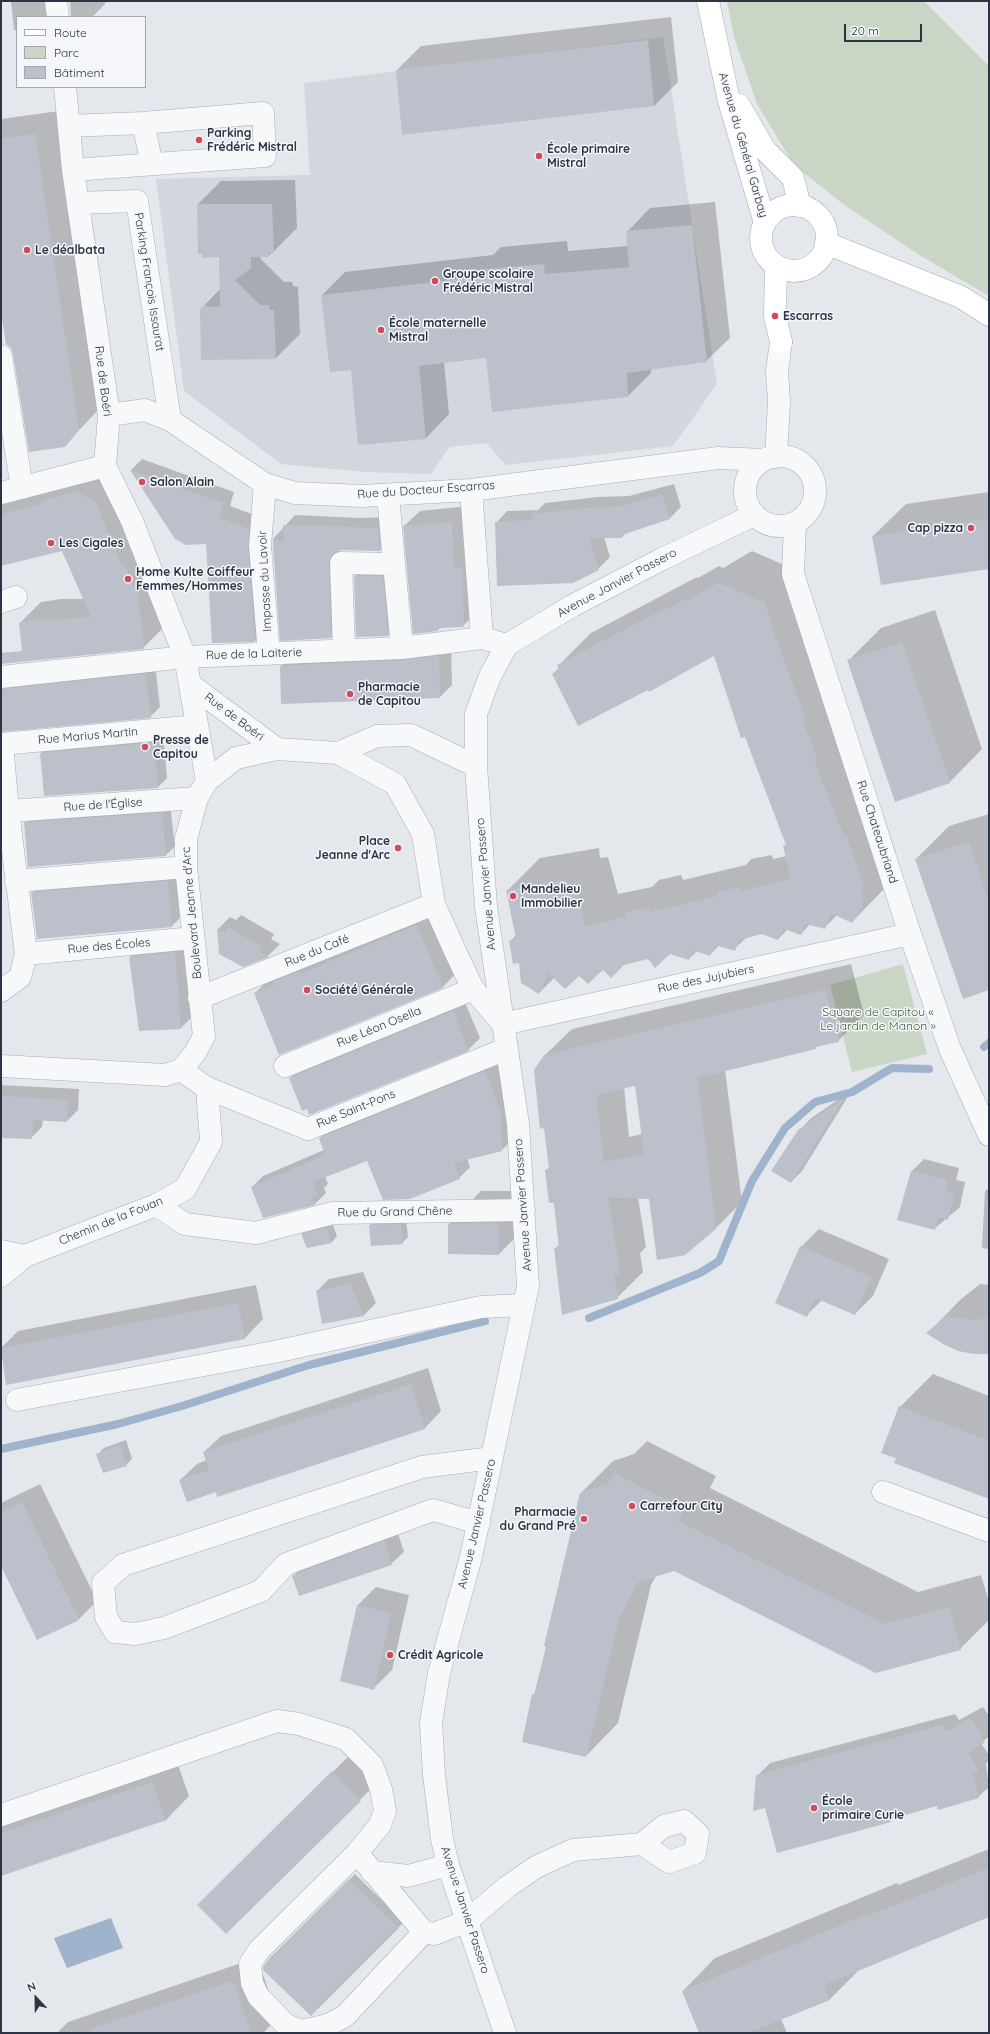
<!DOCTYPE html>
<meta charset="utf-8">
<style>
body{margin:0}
#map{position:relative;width:990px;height:2034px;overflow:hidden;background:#e4e7ec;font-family:Quicksand,sans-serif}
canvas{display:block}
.frame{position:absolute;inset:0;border:2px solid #2b3445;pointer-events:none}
.legend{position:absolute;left:16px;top:16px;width:130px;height:72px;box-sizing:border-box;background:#f4f6f9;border:1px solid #a4a8b1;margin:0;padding:5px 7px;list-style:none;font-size:12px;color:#2b3445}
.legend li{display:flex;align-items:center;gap:8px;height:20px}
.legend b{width:20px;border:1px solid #a4a8b1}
.north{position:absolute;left:16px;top:1978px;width:40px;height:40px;-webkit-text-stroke:3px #f4f6f9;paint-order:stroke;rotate:338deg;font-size:11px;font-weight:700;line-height:16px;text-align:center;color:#2b3445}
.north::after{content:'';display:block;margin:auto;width:14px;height:18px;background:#2b3445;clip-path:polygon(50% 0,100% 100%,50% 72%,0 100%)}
.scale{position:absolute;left:844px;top:24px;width:78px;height:18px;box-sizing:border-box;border:2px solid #2b3445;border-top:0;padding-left:5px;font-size:12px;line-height:14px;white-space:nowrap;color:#2b3445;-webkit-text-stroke:3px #f4f6f9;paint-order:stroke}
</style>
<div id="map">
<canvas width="990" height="2034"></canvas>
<div class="frame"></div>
<ul class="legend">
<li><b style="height:5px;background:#fff"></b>Route</li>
<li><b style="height:11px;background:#c9d6c5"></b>Parc</li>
<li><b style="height:11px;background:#bbc0ca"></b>Bâtiment</li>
</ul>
<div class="north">N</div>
<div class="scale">20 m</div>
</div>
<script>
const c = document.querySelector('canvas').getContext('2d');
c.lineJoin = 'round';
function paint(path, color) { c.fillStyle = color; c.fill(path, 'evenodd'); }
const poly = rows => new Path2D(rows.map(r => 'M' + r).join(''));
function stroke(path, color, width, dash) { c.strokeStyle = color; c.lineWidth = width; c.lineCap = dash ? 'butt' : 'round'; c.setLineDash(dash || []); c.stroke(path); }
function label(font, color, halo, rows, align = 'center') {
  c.font = font + ' Quicksand,sans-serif'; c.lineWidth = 3; c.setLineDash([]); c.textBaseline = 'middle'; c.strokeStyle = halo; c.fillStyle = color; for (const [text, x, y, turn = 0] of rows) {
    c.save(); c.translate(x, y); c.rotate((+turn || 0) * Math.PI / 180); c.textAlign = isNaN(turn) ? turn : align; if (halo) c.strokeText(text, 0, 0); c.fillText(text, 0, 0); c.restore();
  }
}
paint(poly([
 [663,37,717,384,673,446,506,465,486,443,449,447,431,474,364,472,281,464,184,391,156,179,310,175,304,83]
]), '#d2d6de');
paint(poly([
 [727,1,924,1,989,66,989,296,921,256,843,204,794,165,757,104,734,37],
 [903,964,927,1054,852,1072,830,985]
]), '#c9d6c5');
paint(poly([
 [111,1918,123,1948,67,1968,54,1938]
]), '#9fb4cc');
paint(poly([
 [11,1,58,1,55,17,17,17,17,30,14,30],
 [70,1,105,1,105,4,93,16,71,17],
 [671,17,678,82,654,106,397,70,421,46],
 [59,111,102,406,64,446,14,354,1,306,1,119],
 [295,180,297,228,273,252,268,256,262,256,260,258,284,282,292,282,293,286,298,287,300,334,276,358,203,307,220,289,220,256,198,204,221,181],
 [715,202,730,338,706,361,651,369,651,373,628,396,487,357,444,362,449,414,426,438,359,444,352,369,322,295,345,272,493,255,501,247,567,241,568,251,628,246,627,232,650,208],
 [142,459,234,492,230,506,260,517,266,629,255,641,213,642,207,543,175,538,131,470],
 [98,472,116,480,164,627,143,648,20,623,41,602,61,599,84,599,62,550,1,565,1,498],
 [674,484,681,507,670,518,626,533,622,537,604,537,610,557,598,569,496,523,507,511,538,510,545,503,598,497,629,496],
 [989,492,989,568,873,536,906,504],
 [468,506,479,610,463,626,441,627,438,630,404,526,420,511],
 [295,515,360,518,388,517,391,539,380,550,339,550,342,627,331,637,274,546,274,538],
 [752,551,798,571,877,804,879,803,896,853,884,889,852,922,837,915,825,927,810,924,801,934,788,929,778,939,762,933,747,937,734,949,719,945,710,955,698,950,689,959,670,952,579,974,554,978,539,993,510,942,516,935,507,891,540,858,599,848,600,858,608,857,618,894,652,887,659,880,681,875,683,880,746,865,751,859,772,855,773,859,787,856,784,846,787,844,715,655,649,689,553,674,559,668,558,666,591,633,697,577,698,578,719,566,723,568],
 [367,564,395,564,400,623,388,635,355,576],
 [935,610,982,749,950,782,848,661,881,628],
 [451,644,452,685,440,697,281,666,294,654],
 [155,664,160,707,150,717,1,731,1,676],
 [163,734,167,778,158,787,41,753,51,744],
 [170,804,175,846,166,855,25,823,34,814],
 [989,814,989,989,916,859,949,826],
 [176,873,180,918,172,926,32,893,40,885],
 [433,910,458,971,443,987,280,1054,255,993,271,977],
 [241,915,274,934,271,939,280,944,268,956,243,966,220,953,218,929,230,917,236,920],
 [193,934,199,1010,181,1028,130,957,148,939],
 [851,964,864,1015,838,1041,725,1070,742,1202,716,1228,650,1198,638,1197,646,1247,640,1253,643,1272,617,1298,555,1249,559,1245,554,1202,546,1170,550,1167,545,1055,572,1029],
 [636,1085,642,1134,629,1137,624,1087],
 [464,1000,480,1038,468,1050,307,1108,290,1078,301,1067],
 [496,1061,511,1102,513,1139,502,1150,467,1158,470,1167,459,1178,368,1160,325,1176,328,1184,324,1188,326,1193,315,1204,264,1217,252,1187,263,1176,324,1150,320,1138,331,1127],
 [1,1085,79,1089,78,1110,67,1121,43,1119,42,1127,31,1138,1,1137],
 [852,1090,802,1171,791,1182,799,1131,810,1119],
 [924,1159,959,1168,956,1180,965,1182,960,1207,934,1229,911,1172],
 [989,1188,989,1249,982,1248,985,1191],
 [481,1191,531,1191,532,1221,499,1254,449,1224],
 [376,1219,406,1219,408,1237,402,1243,370,1225],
 [332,1222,337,1236,332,1242,308,1247,302,1234,308,1229],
 [819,1229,889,1259,873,1296,855,1314,822,1300,806,1316,801,1247],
 [363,1272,376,1303,364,1315,323,1323,317,1291,329,1279],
 [980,1284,989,1285,989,1353,928,1333,960,1300],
 [256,1285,263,1319,245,1338,7,1384,1,1348,18,1331],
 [428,1368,441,1411,425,1428,218,1495,216,1491,180,1480,197,1464,207,1460,204,1452,221,1436],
 [933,1374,989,1396,989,1499,900,1407],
 [126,1440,132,1459,126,1465,98,1454,104,1448],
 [647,1441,716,1476,710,1488,918,1592,981,1575,989,1602,989,1620,960,1649,674,1570,656,1576,651,1585,618,1723,586,1756,533,1695,536,1692,580,1494,613,1461,634,1454],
 [40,1484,97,1601,79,1619,1,1563,1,1503],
 [397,1530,404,1552,391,1564,293,1576,307,1563],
 [376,1587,409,1595,392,1670,374,1688,341,1680,358,1605],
 [983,1707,989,1716,989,1736,981,1743,989,1755,989,1760,986,1764,989,1787,978,1797,937,1805,895,1817,890,1821,757,1776,770,1763,955,1714,959,1720],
 [356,1749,384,1776,226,1933,198,1905],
 [176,1759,189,1796,166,1820,1,1875,1,1818],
 [989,1849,989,1916,859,1970,830,1999,781,2019,787,2033,700,2033,683,1991,715,1958,897,1883,898,1885],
 [355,1874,404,1922,311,2015,268,1960],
 [250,1960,258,1960,278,2018,263,2033,57,2033,68,2022]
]), '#0003');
stroke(poly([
 [984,1047,989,1043],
 [589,1318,700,1273,719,1261,752,1181,785,1128,815,1102,852,1092,892,1068,929,1069],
 [1,1449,118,1424,182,1406,309,1365,485,1321]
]), '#9fb4cc', 8);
paint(poly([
 [648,40,654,106,402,135,396,70],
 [35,134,79,430,65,447,29,452,13,354,11,348,6,344,1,312,1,139],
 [197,204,272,204,274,253,268,253,269,257,251,257,251,268,235,280,260,305,269,305,270,310,274,310,276,359,201,360,200,310,202,306,220,307,219,257,202,258,202,254,198,254],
 [692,225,707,362,627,373,628,397,492,412,486,358,419,366,426,439,358,445,351,370,330,372,321,295,478,277,477,270,544,264,545,274,629,267,626,231],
 [130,470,223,503,219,518,249,529,248,547,255,642,212,643,206,544,186,545,175,539],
 [77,492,95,501,122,566,124,565,131,580,138,596,144,649,1,664,1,653,22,651,19,623,41,619,41,621,91,617,62,551,1,566,1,514,41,504,41,501],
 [662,495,670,519,622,535,622,538,589,538,599,570,573,583,497,586,495,522,533,520,532,514,586,508,617,507],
 [989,519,989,569,881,585,872,536],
 [452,522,454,569,462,568,464,627,438,628,438,631,413,634,403,526],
 [283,525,378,528,380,551,341,550,334,552,330,557,329,563,331,638,280,641,273,546,273,538,284,542],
 [354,576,383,576,388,636,356,637],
 [718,583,765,603,773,630,806,720,803,721,818,761,814,761,844,836,846,835,864,887,862,888,863,907,852,923,831,913,825,929,806,924,801,935,784,929,778,940,762,934,739,940,735,951,715,945,710,956,693,950,689,960,670,954,655,968,648,959,624,965,611,978,603,970,588,984,579,976,565,989,548,973,539,994,521,983,519,963,513,964,509,941,516,939,506,890,566,880,568,890,576,889,585,926,626,917,625,913,649,907,650,912,718,896,717,892,740,887,741,891,791,879,783,846,786,845,745,737,741,738,714,656,649,692,648,690,578,726,552,674,559,670,557,665,664,609,665,610,686,599,690,600],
 [902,642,950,783,895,802,847,660],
 [439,656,440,698,281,704,280,666,403,660],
 [145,674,151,718,1,732,1,689],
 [154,743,158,788,44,796,40,753],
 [162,813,166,856,28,867,24,822],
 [969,842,989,901,989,990,963,999,915,859],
 [168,881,172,927,37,939,31,892],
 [417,925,443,988,279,1055,254,993,275,984,272,982,297,972,300,974],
 [228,927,262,947,260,952,269,957,243,967,219,954,217,929,225,933],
 [175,952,181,1029,139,1031,129,957],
 [825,990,839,1042,815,1047,816,1049,697,1078,716,1229,685,1255,657,1260,649,1199,608,1197,620,1274,614,1275,618,1299,562,1315,554,1248,559,1248,554,1203,549,1203,545,1170,549,1169,544,1128,540,1129,534,1070,544,1055],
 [635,1086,644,1154,604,1162,596,1095],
 [453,1011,469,1051,309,1115,307,1109,302,1111,289,1078],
 [485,1071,501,1113,502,1151,454,1163,460,1179,410,1199,383,1200,367,1161,313,1182,317,1196,312,1198,315,1205,263,1218,251,1187,325,1155,319,1138],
 [1,1096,68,1100,67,1122,33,1120,32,1139,1,1138],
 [844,1098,791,1183,771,1171,798,1130],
 [911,1171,947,1180,945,1192,954,1194,948,1220,938,1217,935,1230,897,1220],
 [499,1223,499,1255,448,1254,448,1224],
 [401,1224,403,1244,371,1246,369,1225],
 [326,1228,332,1243,307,1248,301,1234],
 [800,1246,871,1277,855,1315,815,1298,807,1317,775,1303],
 [350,1284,364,1316,322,1324,316,1291],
 [238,1303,245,1339,6,1385,1,1348],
 [947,1316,975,1320,989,1318,989,1354,974,1354,958,1351,943,1344,926,1333],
 [411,1384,425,1429,217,1497,216,1492,187,1502,179,1480,209,1470,203,1452],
 [899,1406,989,1441,989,1499,894,1463,896,1458,881,1453],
 [120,1445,127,1466,103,1473,96,1454],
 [614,1473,684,1509,678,1521,885,1624,949,1607,961,1650,876,1673,674,1571,638,1582,619,1619,586,1757,522,1742,532,1694,534,1695,546,1647,544,1646,580,1493,607,1484],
 [22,1502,79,1620,37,1640,1,1566,1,1512],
 [384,1541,392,1565,299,1596,292,1576,293,1575],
 [357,1605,391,1613,374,1690,340,1681],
 [971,1718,985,1742,968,1753,979,1771,973,1774,979,1798,938,1810,937,1806,890,1819,891,1822,777,1853,765,1808,753,1811,756,1775,942,1725,946,1732],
 [332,1771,361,1801,226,1934,197,1905],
 [152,1782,166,1820,1,1876,1,1833],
 [989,1868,989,1917,824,1985,830,2000,748,2033,699,2033,682,1991,865,1915,865,1917],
 [349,1879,399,1928,311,2016,263,1970,263,1967,268,1960],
 [233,1981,251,2033,91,2033,90,2029]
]), '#bbc0ca');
const minor = poly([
 [56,1,58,17],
 [65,87,73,170,109,415,105,466,132,521,185,657,207,781],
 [143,123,152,164],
 [69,126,143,123,263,113,265,156,73,170],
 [78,203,137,201,170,420],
 [1,356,22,488],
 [109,415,145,410,170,420,265,484,295,493,362,496,471,490,718,458,764,460],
 '745 491a35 35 0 1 1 70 0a35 35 0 1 1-70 0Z',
 [776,457,779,402,777,371,781,342],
 [265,484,260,546,269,654],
 [471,490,482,638],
 [1,493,105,466],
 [388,495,394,564],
 [795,523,793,574,910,934,950,1049,989,1135],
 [1,602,16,597],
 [344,650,341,563,394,564,402,648],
 [1,677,185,657,402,648,482,638,507,645],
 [191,685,277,749],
 [338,753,377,736,411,735,476,766],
 [8,811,197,798],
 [16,881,186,867],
 [26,954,193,938],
 [1,991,20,977,26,954,8,811,2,744,197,726],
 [199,998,434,904],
 [503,1024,910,934],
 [1,1066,165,1075,181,1070,195,1053,204,1036,186,867,186,839,197,798,207,781,236,758,277,749,338,753,395,784,423,834,434,904,455,951,473,989,503,1024],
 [285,1066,473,989],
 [207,1088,308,1129,506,1049],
 [156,1205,185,1224,256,1233,333,1213,524,1210],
 [1,1251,25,1256],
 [1,1276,25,1256,156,1205,185,1189,211,1142,207,1088,181,1070],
 [17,1400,279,1351,481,1307,524,1305],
 [883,1492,989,1531],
 [479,1523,433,1510,286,1564,261,1591,164,1628,135,1634,115,1632,106,1617,103,1583,123,1565,422,1467,492,1458],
 [1,1815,277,1721,299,1724,346,1739,372,1765,381,1789,385,1811,380,1825,357,1853,424,1932,434,1934,467,1921,507,1887,536,1867,573,1850,642,1844,669,1862,695,1853,698,1834,684,1821,664,1826,642,1844],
 [357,1853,259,1950,250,1964,252,1983,258,1996,286,2025,303,2031,328,2025,345,2016,424,1932],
 [372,1872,408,1876,448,1865],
 [505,2033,448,1865,442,1839,434,1775,431,1723,439,1673,471,1557,528,1286,518,1124,486,907,476,766,476,714,490,676,507,645,572,606,662,559,754,515]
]);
const major = poly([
 [708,1,729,101,765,223],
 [739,105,765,150,793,178,800,206],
 '761 238a33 33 0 1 1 66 0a33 33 0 1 1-66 0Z',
 [826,243,961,297,989,315],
 [776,266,775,316,781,342]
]);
stroke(minor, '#a9aeb7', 23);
stroke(major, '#a3abb8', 23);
stroke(minor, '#f7f8fa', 22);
stroke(major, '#fff', 22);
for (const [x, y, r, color] of [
 [199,140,4,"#d1495b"],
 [539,156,4,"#d1495b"],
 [27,250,4,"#d1495b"],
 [435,281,4,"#d1495b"],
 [775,316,4,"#d1495b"],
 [381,330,4,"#d1495b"],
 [142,482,4,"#d1495b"],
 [971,528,4,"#d1495b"],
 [51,543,4,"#d1495b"],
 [128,579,4,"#d1495b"],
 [350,694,4,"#d1495b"],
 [145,747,4,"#d1495b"],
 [398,848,4,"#d1495b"],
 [513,896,4,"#d1495b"],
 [307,990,4,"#d1495b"],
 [632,1506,4,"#d1495b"],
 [584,1519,4,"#d1495b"],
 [390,1655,4,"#d1495b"],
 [814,1808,4,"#d1495b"]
]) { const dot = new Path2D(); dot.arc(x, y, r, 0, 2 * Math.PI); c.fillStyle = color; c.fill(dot); stroke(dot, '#f4f6f9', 1.5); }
label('bold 12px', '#2b3445', '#f4f6f9', [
 ["Parking",207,133],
 ["Frédéric Mistral",207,147],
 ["École primaire",547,149],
 ["Mistral",547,163],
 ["Le déalbata",35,250],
 ["Groupe scolaire",443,274],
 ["Frédéric Mistral",443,288],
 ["Escarras",783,316],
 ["École maternelle",389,323],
 ["Mistral",389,337],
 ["Salon Alain",150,482],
 ["Cap pizza",963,528,"right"],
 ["Les Cigales",59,543],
 ["Home Kulte Coiffeur",136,572],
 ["Femmes/Hommes",136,586],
 ["Pharmacie",358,687],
 ["de Capitou",358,701],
 ["Presse de",153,740],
 ["Capitou",153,754],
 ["Place",390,841,"right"],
 ["Jeanne d'Arc",390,855,"right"],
 ["Mandelieu",521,889],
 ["Immobilier",521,903],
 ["Société Générale",315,990],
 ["Carrefour City",640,1506],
 ["Pharmacie",576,1512,"right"],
 ["du Grand Pré",576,1526,"right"],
 ["Crédit Agricole",398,1655],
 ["École",822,1801],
 ["primaire Curie",822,1815]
], 'left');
label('12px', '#2b3445', '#f4f6f9', [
 ["Avenue du Général Garbay",743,145,74],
 ["Parking François Issaurat",149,282,81],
 ["Rue de Boéri",103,381,83],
 ["Rue du Docteur Escarras",426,490,-4],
 ["Impasse du Lavoir",265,581,-93],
 ["Avenue Janvier Passero",617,583,-28],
 ["Rue de la Laiterie",254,654,-2],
 ["Rue de Boéri",234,717,37],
 ["Rue Marius Martin",88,736,-5],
 ["Rue de l'Église",103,805,-4],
 ["Rue Chateaubriand",877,832,72],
 ["Avenue Janvier Passero",486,884,-95],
 ["Boulevard Jeanne d'Arc",192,913,-95],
 ["Rue des Écoles",109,946,-5],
 ["Rue du Café",317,951,-22],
 ["Rue des Jujubiers",706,979,-12],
 ["Rue Léon Osella",379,1027,-22],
 ["Rue Saint-Pons",356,1109,-22],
 ["Avenue Janvier Passero",523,1205,-94],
 ["Rue du Grand Chêne",395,1212,-1],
 ["Chemin de la Fouan",111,1221,-22],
 ["Avenue Janvier Passero",477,1524,-77],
 ["Avenue Janvier Passero",465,1910,72]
]);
label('12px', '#3f6138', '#f4f6f9', [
 ["Square de Capitou «",878,1012],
 ["Le jardin de Manon »",878,1026]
]);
</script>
